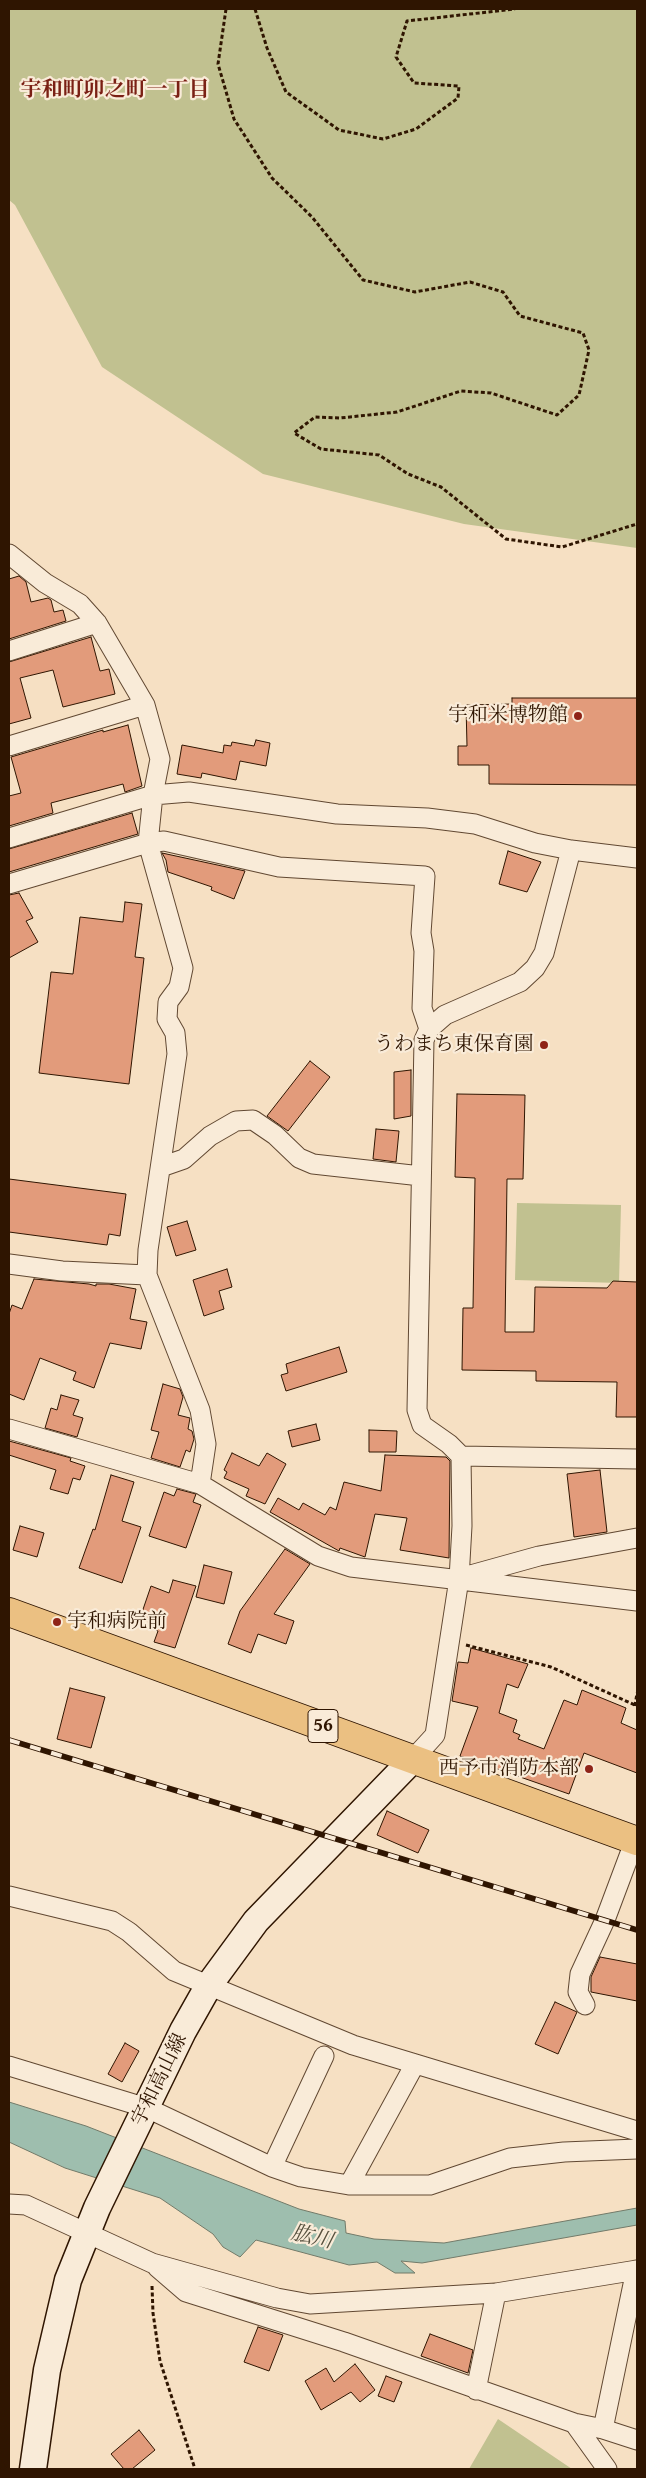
<!DOCTYPE html>
<meta charset="utf-8">
<style>
body{margin:0}
#map{position:relative;width:646px;height:2478px;overflow:hidden;background:#f6e0c3;font-family:"Gentium Book Plus",serif}
canvas{display:block}
.frame{position:absolute;inset:0;border:10px solid #2f1501;pointer-events:none}
</style>
<div id="map">
<canvas width="646" height="2478"></canvas>
<div class="frame"></div>
</div>
<script>
const c = document.querySelector('canvas').getContext('2d');
c.lineJoin = 'round';
function paint(path, color) { c.fillStyle = color; c.fill(path, 'evenodd'); }
const poly = rows => new Path2D(rows.map(r => 'M' + r).join(''));
function stroke(path, color, width, dash) { c.strokeStyle = color; c.lineWidth = width; c.lineCap = dash ? 'butt' : 'round'; c.setLineDash(dash || []); c.stroke(path); }
function label(font, color, halo, rows, align = 'center') {
  c.font = font + ' "Gentium Book Plus","Noto Serif JP",serif'; c.lineWidth = 4.5; c.setLineDash([]); c.textBaseline = 'middle'; c.strokeStyle = halo; c.fillStyle = color; for (const [text, x, y, turn = 0] of rows) {
    c.save(); c.translate(x, y); c.rotate((+turn || 0) * Math.PI / 180); c.textAlign = isNaN(turn) ? turn : align; if (halo) c.strokeText(text, 0, 0); c.fillText(text, 0, 0); c.restore();
  }
}
paint(poly([
 [9,9,637,9,637,548,464,524,263,474,102,367,15,205,9,200],
 [517,1203,621,1205,619,1283,515,1280],
 [498,2419,572,2469,469,2469]
]), '#c1c190');
const water = poly([
 [9,2102,86,2126,299,2209,345,2221,346,2233,374,2239,444,2243,637,2208,637,2225,422,2263,401,2261,415,2273,395,2273,377,2262,349,2265,256,2240,240,2257,223,2247,213,2234,160,2198,65,2168,9,2142,9,2102]
]);
paint(water, '#9ebeae');
stroke(water, '#727a69', 1);
const building = poly([
 [19,576,26,582,31,602,48,598,51,600,54,612,63,610,66,621,9,639,9,579,19,576],
 [91,637,100,671,109,669,115,694,63,707,53,670,20,678,31,718,9,724,9,662,91,637],
 [512,698,637,698,637,785,489,784,489,765,458,765,458,746,467,746,466,705,512,704,512,698],
 [128,725,142,786,125,792,123,784,51,803,53,813,9,826,9,796,21,793,11,757,103,730,103,732,128,725],
 [256,740,270,743,266,766,240,761,236,780,202,773,201,778,177,774,182,745,223,753,224,745,231,746,232,742,254,746,256,740],
 [132,813,138,834,9,872,9,849,132,813],
 [508,851,541,862,527,892,499,884,508,851],
 [162,853,245,871,234,899,211,890,212,887,168,872,166,860,162,853],
 [19,893,33,918,26,921,38,942,9,958,9,895,19,893],
 [125,902,142,904,135,957,144,958,129,1084,39,1073,51,972,73,974,80,917,123,922,125,902],
 [310,1061,330,1077,288,1131,267,1116,310,1061],
 [411,1070,411,1116,394,1119,394,1072,411,1070],
 [457,1094,525,1095,523,1179,507,1179,505,1332,534,1332,535,1287,607,1288,613,1281,637,1282,637,1417,616,1417,617,1382,536,1381,536,1371,462,1370,463,1308,473,1308,475,1178,455,1177,457,1094],
 [376,1129,399,1131,396,1162,373,1159,376,1129],
 [9,1179,126,1194,120,1236,109,1234,107,1245,9,1232,9,1179],
 [187,1221,196,1250,176,1256,167,1227,187,1221],
 [227,1269,232,1287,219,1291,224,1309,204,1316,193,1280,227,1269],
 [34,1279,89,1284,96,1286,96,1284,109,1284,136,1289,130,1319,147,1322,141,1349,110,1343,94,1388,73,1380,76,1372,40,1358,24,1400,9,1394,9,1314,12,1305,22,1309,34,1279],
 [339,1347,347,1372,286,1391,281,1375,288,1373,286,1364,339,1347],
 [163,1384,180,1389,183,1397,178,1415,190,1418,188,1429,192,1431,194,1439,190,1452,186,1450,180,1467,151,1458,159,1432,151,1430,163,1384],
 [61,1395,79,1400,73,1415,83,1418,77,1437,45,1428,51,1408,57,1410,61,1395],
 [316,1424,320,1440,292,1447,288,1431,316,1424],
 [369,1430,397,1431,396,1452,369,1452,369,1430],
 [9,1441,71,1458,70,1461,85,1466,80,1480,73,1478,68,1494,50,1489,56,1470,9,1455,9,1441],
 [232,1453,259,1466,267,1453,286,1464,265,1504,246,1496,249,1489,224,1478,227,1472,224,1470,232,1453],
 [385,1455,446,1457,450,1461,449,1558,400,1550,407,1518,375,1514,365,1557,340,1548,339,1551,270,1512,278,1498,299,1510,303,1503,325,1515,330,1507,336,1510,344,1482,381,1491,385,1455],
 [600,1470,607,1532,574,1537,567,1474,600,1470],
 [111,1475,134,1482,122,1521,141,1527,122,1583,79,1568,93,1529,95,1530,111,1475],
 [177,1489,196,1494,193,1502,201,1505,186,1548,149,1536,164,1492,174,1496,177,1489],
 [20,1526,44,1533,37,1557,13,1550,20,1526],
 [285,1549,310,1564,274,1614,294,1621,286,1644,258,1634,251,1653,228,1644,240,1611,285,1549],
 [204,1565,232,1572,224,1604,196,1597,204,1565],
 [173,1580,196,1586,175,1648,154,1642,158,1631,138,1624,151,1586,169,1593,173,1580],
 [471,1648,528,1664,518,1688,507,1684,499,1713,517,1720,513,1732,520,1735,518,1739,544,1749,564,1700,577,1705,582,1690,626,1708,621,1723,637,1730,637,1773,584,1753,569,1794,460,1756,478,1707,452,1701,458,1662,468,1663,471,1648],
 [70,1688,105,1697,91,1748,57,1739,70,1688],
 [387,1811,429,1830,418,1853,377,1835,387,1811],
 [600,1957,637,1964,637,2001,591,1992,591,1977,600,1957],
 [555,2002,577,2012,558,2054,535,2044,555,2002],
 [125,2043,139,2051,122,2082,108,2074,125,2043],
 [258,2327,283,2335,269,2371,244,2362,258,2327],
 [430,2334,473,2350,468,2373,421,2356,430,2334],
 [355,2364,375,2390,360,2402,351,2392,321,2410,305,2381,326,2368,334,2382,355,2364],
 [386,2376,402,2382,394,2402,378,2396,386,2376],
 [139,2430,155,2450,132,2469,124,2469,111,2454,139,2430]
]);
paint(building, '#e29b7b');
stroke(building, '#2f1501', 1);
const street = poly([
 [9,554,45,583,80,604,97,623,145,705,160,759,153,795,148,843,183,968,179,987,168,1002,167,1019,175,1033,177,1054,148,1250,147,1275,200,1410,206,1444,200,1484],
 [9,651,97,623],
 [9,746,145,705],
 [9,838,153,795,189,792,337,814,427,818,475,824,535,843,571,850,637,858],
 [9,884,148,843,164,841,279,867,425,876,421,933,424,951,422,1008,429,1029],
 [161,1167,184,1159,210,1136,236,1121,253,1120,275,1135,299,1158,313,1164,421,1176],
 [9,1264,62,1271,147,1275],
 [9,1429,200,1484,318,1556,351,1567,637,1601],
 [461,1456,637,1459],
 [467,1576,539,1556,637,1538],
 [413,1759,435,1735,459,1579,462,1526,461,1456,449,1444,422,1425,417,1410,424,1040,429,1029,445,1015,520,982,535,968,544,953,571,850],
 [9,1896,112,1921,129,1932,174,1971,353,2045,637,2131],
 [585,2005,578,1992,580,1974,605,1920,635,1840],
 [9,2066,147,2108,272,2167,301,2177,349,2185,430,2185,510,2158,564,2152,637,2149],
 [272,2167,324,2056],
 [349,2185,415,2064],
 [9,2204,26,2205,152,2263,277,2298,310,2304,496,2293,637,2270],
 [157,2267,186,2292,344,2342,574,2423,603,2429,637,2440],
 [476,2390,496,2293],
 [574,2423,607,2469],
 [603,2429,636,2270]
]);
const secondary = poly([
 [33,2469,47,2370,68,2280,97,2208,183,2031,209,1985,256,1921,413,1759]
]);
const highway = poly([
 [9,1612,637,1841]
]);
stroke(street, '#614832', 21);
stroke(secondary, '#2f1501', 29);
stroke(highway, '#2f1501', 30);
stroke(poly([
 [226,9,218,64,234,119,272,178,312,217,363,280,415,292,470,282,503,292,520,316,583,333,589,350,579,395,557,415,491,393,461,391,397,412,340,418,315,417,294,433,321,449,379,455,408,474,441,487,506,539,562,547,637,524],
 [255,9,267,48,286,92,339,130,383,139,416,129,458,98,459,86,414,83,396,57,407,21,515,9],
 [466,1645,551,1667,637,1706],
 [635,1706,637,1693],
 [152,2286,153,2313,160,2361,195,2469]
]), '#2f1501', 3, [4, 2.5]);
stroke(street, '#f9ebd8', 19);
stroke(secondary, '#f9ebd8', 26);
stroke(highway, '#ebc082', 28);
const rail = poly([
 [9,1740,637,1930]
]);
stroke(rail, '#2f1501', 5.5);
stroke(rail, '#f9ebd8', 4, [11]);
for (const [x, y, r, color] of [
 [578,716,5,"#8f2418"],
 [544,1045,5,"#8f2418"],
 [57,1622,5,"#8f2418"],
 [589,1769,5,"#8f2418"]
]) { const dot = new Path2D(); dot.arc(x, y, r, 0, 2 * Math.PI); c.fillStyle = color; c.fill(dot); stroke(dot, '#f9ebd8', 2); }
for (const [x, y, w] of [
 [323,1726,30]
]) { const box = new Path2D(); box.roundRect(x - w / 2, y - 16.5, w, 33, 4); c.fillStyle = '#f9ebd8'; c.fill(box); stroke(box, '#2f1501', 1); }
label('bold 19px', '#2f1501', null, [
 ["56",323,1726]
]);
label('20px', '#2f1501', '#f9ebd8', [
 ["宇和米博物館",568,716],
 ["うわまち東保育園",534,1045],
 ["宇和病院前",67,1622,"left"],
 ["西予市消防本部",579,1769]
], 'right');
label('20px', '#2f1501', '#f9ebd8', [
 ["宇和高山線",160,2080,-64]
]);
label('bold 21px', '#7a1f14', '#f9ebd8', [
 ["宇和町卯之町一丁目",115,91]
]);
label('italic 21px', '#56503e', '#f9ebd8', [
 ["肱川",312,2238,13]
]);
</script>
